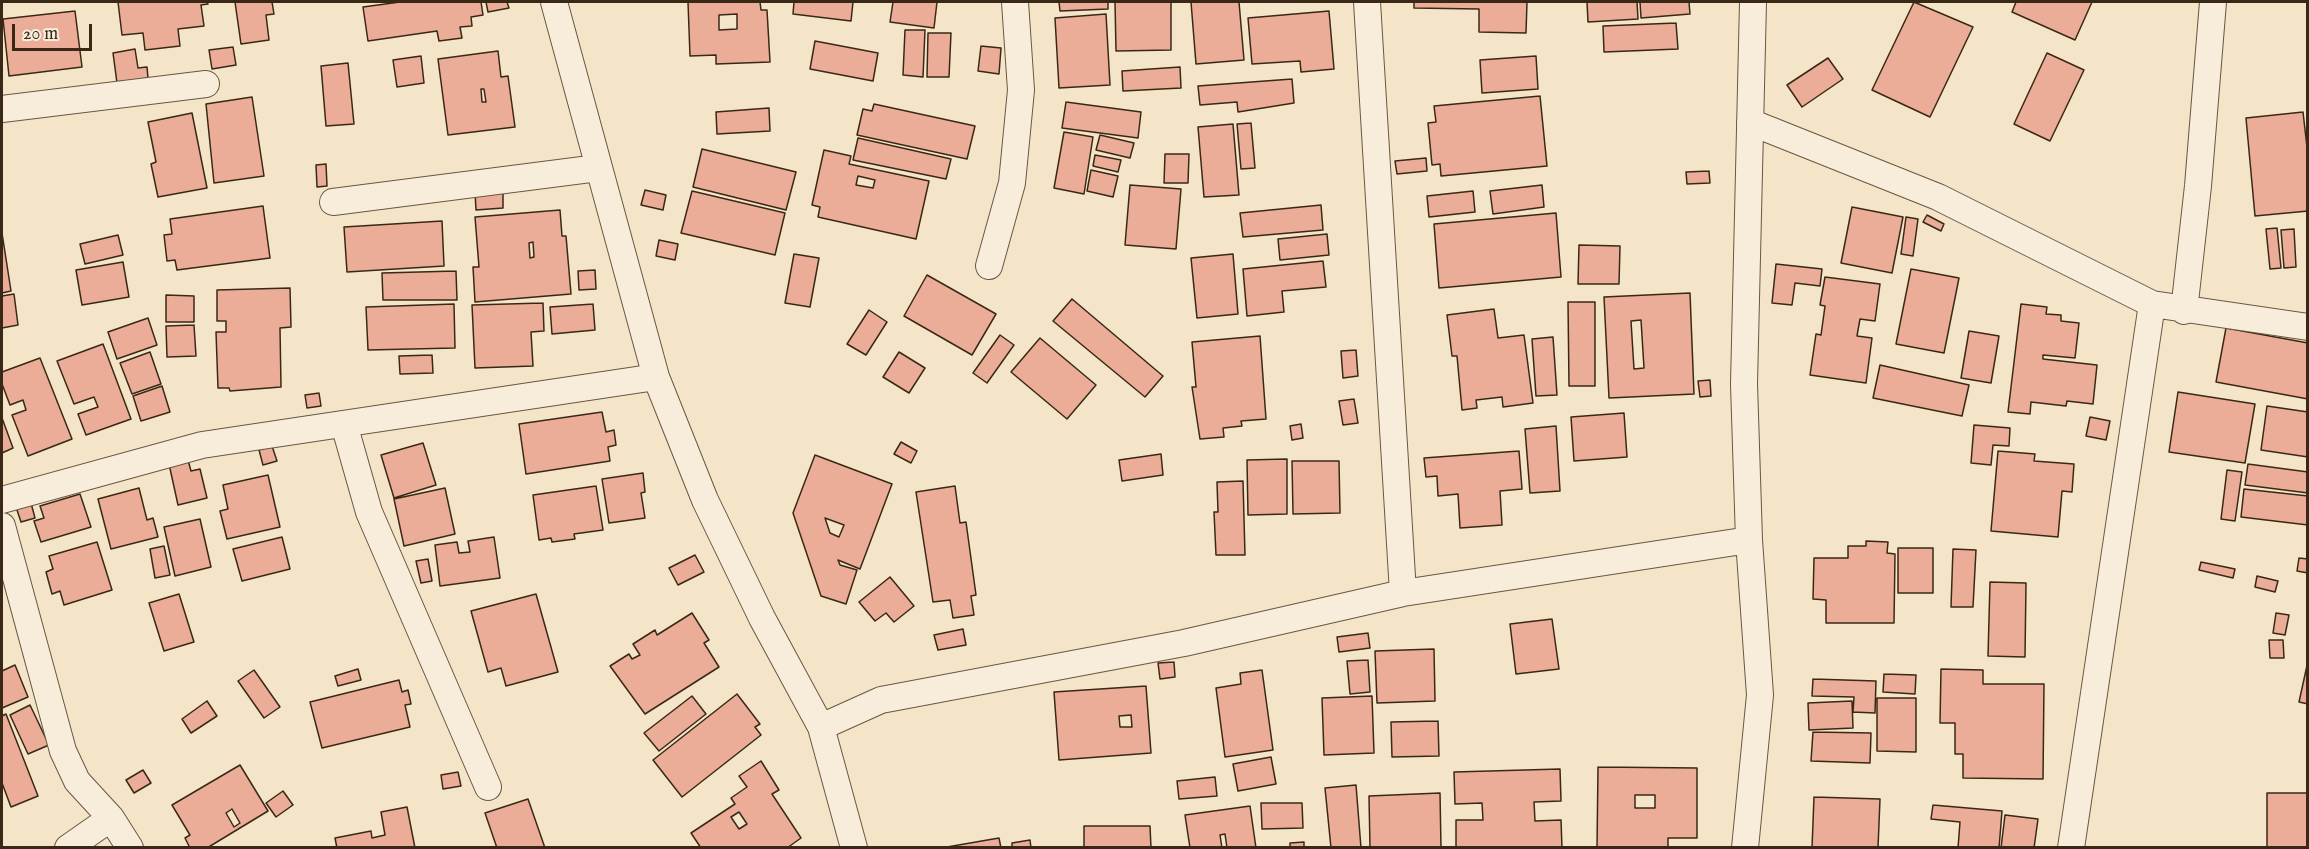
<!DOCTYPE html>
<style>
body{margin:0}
#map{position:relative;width:2309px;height:849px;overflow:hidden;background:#f4e4c8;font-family:"IM FELL English",serif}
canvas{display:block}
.frame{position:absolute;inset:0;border:3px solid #3a2816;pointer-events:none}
.scale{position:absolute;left:12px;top:24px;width:80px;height:27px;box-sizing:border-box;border:3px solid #3a2816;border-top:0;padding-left:8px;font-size:18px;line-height:21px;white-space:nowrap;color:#3a2816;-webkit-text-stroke:4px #f8eddb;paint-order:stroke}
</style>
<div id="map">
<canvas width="2309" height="849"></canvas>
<div class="frame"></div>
<div class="scale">20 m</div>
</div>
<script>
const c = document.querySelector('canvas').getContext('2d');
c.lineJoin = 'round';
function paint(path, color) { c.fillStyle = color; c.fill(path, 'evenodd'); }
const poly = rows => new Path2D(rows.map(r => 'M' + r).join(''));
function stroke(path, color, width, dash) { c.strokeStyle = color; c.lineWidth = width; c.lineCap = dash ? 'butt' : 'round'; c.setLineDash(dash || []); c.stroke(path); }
const building = poly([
 [118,2,207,2,208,4,201,5,204,26,178,29,180,46,145,50,143,33,122,35,118,2],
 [235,2,272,2,274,14,266,15,269,40,241,44,235,2],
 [400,2,481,2,483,15,471,17,472,26,460,27,462,38,439,41,437,31,368,41,363,7,400,2],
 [486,2,507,2,509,8,488,12,486,2],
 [688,2,760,2,761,10,767,10,770,62,716,64,716,55,690,56,688,2],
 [737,14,737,29,719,30,719,15,737,14],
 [794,2,853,2,851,21,793,14,794,2],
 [893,2,937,2,934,28,890,22,893,2],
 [1059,2,1108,2,1108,9,1060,11,1059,2],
 [1115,2,1171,2,1171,50,1116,51,1115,2],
 [1191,2,1239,2,1244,60,1196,64,1191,2],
 [1414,2,1527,2,1526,33,1479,32,1479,9,1414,8,1414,2],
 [1587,2,1637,2,1638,19,1588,22,1587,2],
 [1640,2,1689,2,1690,14,1641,18,1640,2],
 [1914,2,1973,27,1930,117,1872,90,1914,2],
 [2016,2,2092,2,2075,40,2012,12,2016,2],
 [75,11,82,67,9,76,3,19,75,11],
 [1329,11,1334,69,1301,72,1300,61,1252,64,1248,18,1329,11],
 [1106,14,1110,85,1059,88,1055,18,1106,14],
 [1676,23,1678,49,1604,52,1603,26,1676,23],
 [905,30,925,30,923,77,903,75,905,30],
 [928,33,951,33,949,77,927,77,928,33],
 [815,41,878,53,873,81,810,69,815,41],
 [981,46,1001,48,999,74,978,71,981,46],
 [233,47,236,65,212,69,209,50,233,47],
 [135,49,138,68,147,67,148,78,117,83,113,53,135,49],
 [498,51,501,77,508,76,515,127,448,135,438,59,498,51],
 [481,89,484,89,486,102,482,102,481,89],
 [2047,53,2084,70,2050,141,2014,124,2047,53],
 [421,56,424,83,397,87,393,60,421,56],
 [1536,56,1538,89,1482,93,1480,60,1536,56],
 [1828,58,1843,79,1802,107,1787,85,1828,58],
 [348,63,354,124,326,126,321,66,348,63],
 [1180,67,1181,88,1123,91,1122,71,1180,67],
 [1292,79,1294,103,1238,112,1237,102,1200,105,1198,86,1292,79],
 [1540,96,1547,166,1441,176,1440,164,1432,165,1428,123,1436,122,1434,106,1540,96],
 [252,97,264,176,214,183,206,104,252,97],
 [1066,102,1141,112,1138,138,1062,128,1066,102],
 [874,104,975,126,967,159,857,135,863,109,872,111,874,104],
 [769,108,770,131,717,134,716,112,769,108],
 [2303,112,2308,156,2308,211,2255,216,2246,118,2303,112],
 [192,113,207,188,158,197,151,164,156,162,148,122,192,113],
 [1251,123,1255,168,1241,169,1237,124,1251,123],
 [1233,124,1239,195,1204,197,1198,127,1233,124],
 [1064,132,1093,137,1084,194,1054,188,1064,132],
 [1100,135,1134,143,1130,158,1096,150,1100,135],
 [858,138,951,159,946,179,853,160,858,138],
 [702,149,796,172,786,210,693,187,702,149],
 [824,150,851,156,849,164,929,181,916,239,818,217,820,207,812,205,824,150],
 [858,176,875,180,873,188,856,185,858,176],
 [1165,154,1189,154,1188,183,1164,183,1165,154],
 [1095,155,1121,160,1118,172,1093,166,1095,155],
 [1426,158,1427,171,1397,174,1395,161,1426,158],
 [326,164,327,186,317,187,316,165,326,164],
 [1091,170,1118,176,1113,197,1087,191,1091,170],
 [1709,171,1710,183,1687,184,1686,172,1709,171],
 [1130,185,1181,189,1176,249,1125,245,1130,185],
 [1542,185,1544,207,1493,214,1490,191,1542,185],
 [645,190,666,195,663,210,641,205,645,190],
 [503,191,503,208,476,210,475,192,503,191],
 [692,191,785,213,775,255,681,233,692,191],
 [1473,191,1475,212,1429,217,1427,196,1473,191],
 [1321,205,1323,230,1243,237,1240,213,1321,205],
 [263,206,270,258,177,270,175,260,167,261,164,235,172,234,170,219,263,206],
 [1852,207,1903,217,1892,273,1841,263,1852,207],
 [560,210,562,236,566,236,571,294,475,302,473,267,479,267,475,217,560,210],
 [533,242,534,257,530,258,529,243,533,242],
 [1556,213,1561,277,1439,288,1434,224,1556,213],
 [1927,215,1944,224,1941,231,1923,222,1927,215],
 [1906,217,1918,219,1913,256,1901,254,1906,217],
 [442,221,444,266,347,272,344,227,442,221],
 [2277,228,2281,268,2270,269,2266,229,2277,228],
 [2294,229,2296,267,2284,268,2281,230,2294,229],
 [2,233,11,291,2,293,2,233],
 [1327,234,1329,255,1280,260,1278,239,1327,234],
 [118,235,123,255,85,264,80,244,118,235],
 [659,240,678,244,675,260,656,256,659,240],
 [1579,245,1620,246,1619,284,1578,284,1579,245],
 [794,254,819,258,810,307,785,303,794,254],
 [1233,254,1238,314,1197,318,1191,258,1233,254],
 [1323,261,1326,287,1282,291,1284,312,1247,316,1243,269,1323,261],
 [123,262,129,297,82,305,76,270,123,262],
 [1776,264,1822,269,1820,286,1795,283,1792,305,1772,303,1776,264],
 [1911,269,1959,278,1944,353,1896,344,1911,269],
 [595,270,596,289,579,290,578,271,595,270],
 [456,271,457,300,383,300,382,273,456,271],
 [927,275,996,314,972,355,904,316,927,275],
 [1825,277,1880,284,1875,321,1860,319,1857,336,1872,338,1866,383,1810,375,1816,334,1821,335,1825,306,1820,305,1825,277],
 [290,288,291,327,280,328,281,387,230,391,229,388,218,388,216,332,226,332,226,321,217,321,217,290,290,288],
 [1690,293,1694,394,1609,398,1604,297,1690,293],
 [1641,320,1644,368,1634,369,1631,321,1641,320],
 [14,294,18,325,2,328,2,296,14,294],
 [166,295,194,296,194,322,166,322,166,295],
 [1072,299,1163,376,1145,397,1053,321,1072,299],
 [1568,302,1595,302,1595,386,1569,386,1568,302],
 [543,303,544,331,531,332,533,366,475,368,472,305,543,303],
 [454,304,455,348,368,350,366,307,454,304],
 [593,304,595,330,552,334,550,307,593,304],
 [2021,304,2047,307,2046,314,2061,315,2061,321,2079,323,2075,358,2043,355,2043,359,2097,365,2093,404,2067,401,2066,406,2031,402,2030,414,2008,412,2021,304],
 [1494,309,1498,338,1524,335,1533,403,1503,407,1502,397,1476,400,1477,408,1462,410,1457,356,1452,356,1447,315,1494,309],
 [869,310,887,322,866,355,847,344,869,310],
 [148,318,157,345,117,359,108,332,148,318],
 [194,325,196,356,167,357,166,326,194,325],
 [2226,328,2308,343,2308,399,2216,382,2226,328],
 [1969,331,1999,336,1991,383,1961,378,1969,331],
 [1000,335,1014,345,987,383,973,373,1000,335],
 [1260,336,1266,419,1241,421,1242,426,1223,428,1224,437,1200,439,1192,387,1196,387,1192,342,1260,336],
 [1553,337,1557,395,1536,396,1532,339,1553,337],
 [1040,338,1096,385,1067,419,1011,372,1040,338],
 [103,344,131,419,86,435,78,414,98,407,94,397,74,404,57,361,103,344],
 [1356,350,1358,376,1343,378,1341,351,1356,350],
 [150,352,161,384,132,394,120,363,150,352],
 [899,352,925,368,909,393,883,377,899,352],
 [432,355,433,373,400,374,399,356,432,355],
 [40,358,72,439,28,456,12,415,26,410,23,400,10,405,2,384,2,372,40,358],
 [1880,365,1969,385,1962,416,1873,398,1880,365],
 [1710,380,1711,396,1700,397,1698,381,1710,380],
 [162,386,170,412,141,421,133,396,162,386],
 [2178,392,2255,404,2245,463,2169,452,2178,392],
 [319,393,321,406,307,408,305,395,319,393],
 [1354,399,1358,423,1343,425,1339,401,1354,399],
 [2267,406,2308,412,2308,457,2261,450,2267,406],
 [602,412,606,432,614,430,616,445,608,447,610,461,526,474,519,424,602,412],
 [1624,413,1627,457,1574,461,1571,417,1624,413],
 [2090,417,2110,421,2106,440,2086,436,2090,417],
 [2,418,13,448,2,453,2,418],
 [1301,424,1303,438,1292,440,1290,426,1301,424],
 [1974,425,2010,428,2009,446,1993,445,1991,465,1971,463,1974,425],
 [1556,426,1560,491,1530,493,1525,429,1556,426],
 [901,442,917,451,911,463,894,454,901,442],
 [423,443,436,485,394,498,381,455,423,443],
 [272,446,277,461,263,465,259,450,272,446],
 [1519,451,1522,489,1500,491,1502,525,1460,528,1458,494,1438,496,1437,476,1426,477,1424,458,1519,451],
 [1998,451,2035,454,2034,461,2074,464,2072,492,2062,491,2058,537,1991,531,1998,451],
 [1161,454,1163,475,1122,481,1119,460,1161,454],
 [815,455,892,484,860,569,838,560,840,565,857,570,846,604,821,596,793,513,815,455],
 [825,518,844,525,839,537,830,533,825,518],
 [1287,459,1287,514,1248,515,1247,460,1287,459],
 [188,460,191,471,200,469,207,498,178,505,169,464,188,460],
 [1292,461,1339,461,1340,513,1293,514,1292,461],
 [2248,464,2308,472,2308,493,2245,485,2248,464],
 [2227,470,2242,472,2235,521,2221,519,2227,470],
 [643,473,645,492,641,493,645,518,609,523,602,479,643,473],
 [268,475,280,527,227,539,220,511,228,509,223,485,268,475],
 [1243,481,1245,555,1216,555,1214,512,1218,512,1217,482,1243,481],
 [596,486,603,530,574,534,575,539,552,542,551,538,539,540,533,495,596,486],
 [955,486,960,523,966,522,976,595,971,596,974,615,953,618,950,600,933,602,916,492,955,486],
 [139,488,147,520,153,518,158,537,111,549,98,499,139,488],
 [445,488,455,534,404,546,394,499,445,488],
 [2244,489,2308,496,2308,525,2241,517,2244,489],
 [80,494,91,527,41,542,34,521,44,518,40,506,80,494],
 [31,503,35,518,21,522,16,507,31,503],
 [200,519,211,567,175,576,164,527,200,519],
 [282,537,290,569,242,581,233,549,282,537],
 [494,537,500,578,440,586,435,545,457,542,459,553,470,552,468,541,494,537],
 [1866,541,1888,542,1887,553,1895,554,1894,623,1826,623,1826,600,1813,599,1814,558,1848,558,1848,546,1866,546,1866,541],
 [97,542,112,590,64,605,60,591,52,594,46,572,53,569,49,556,97,542],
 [164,546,170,575,155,578,150,549,164,546],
 [1898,548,1933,548,1933,593,1898,593,1898,548],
 [1953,549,1976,550,1973,607,1951,607,1953,549],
 [695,555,704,572,678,585,669,568,695,555],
 [2299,558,2308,559,2308,573,2297,571,2299,558],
 [428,559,432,581,421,583,416,561,428,559],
 [2201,562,2235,569,2233,578,2199,570,2201,562],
 [2257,576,2278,581,2275,592,2255,587,2257,576],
 [890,577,914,606,894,622,886,613,875,621,859,602,890,577],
 [1990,582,2026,583,2025,657,1988,656,1990,582],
 [179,594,194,642,164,651,149,603,179,594],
 [536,594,558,672,506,686,501,668,488,672,471,611,536,594],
 [692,613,709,640,704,643,719,667,645,714,610,666,629,654,632,659,640,655,633,644,655,630,657,635,692,613],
 [2276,613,2289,615,2285,635,2273,633,2276,613],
 [1552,619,1559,669,1516,674,1510,624,1552,619],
 [963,629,966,645,938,650,934,635,963,629],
 [1368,633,1370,648,1339,652,1337,637,1368,633],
 [2269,640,2283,640,2284,658,2270,658,2269,640],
 [1434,649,1435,701,1377,703,1375,651,1434,649],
 [1368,660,1370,692,1350,694,1347,661,1368,660],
 [2308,661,2308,704,2299,702,2308,661],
 [1174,662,1175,677,1160,679,1158,663,1174,662],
 [15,665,28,697,2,708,2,671,15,665],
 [358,669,361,680,338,686,335,676,358,669],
 [1941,669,1983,670,1983,684,2044,684,2043,779,1963,778,1963,754,1955,754,1955,723,1940,723,1941,669],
 [254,670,280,707,264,718,238,681,254,670],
 [1262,670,1273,750,1225,757,1216,688,1241,684,1240,673,1262,670],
 [1884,674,1916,675,1915,694,1883,692,1884,674],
 [1813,679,1876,681,1875,713,1853,712,1854,697,1812,696,1813,679],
 [399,680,402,692,408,690,411,704,405,705,410,727,322,748,310,702,399,680],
 [1146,686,1151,753,1059,760,1054,692,1146,686],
 [1131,715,1132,727,1120,727,1119,716,1131,715],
 [737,694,760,724,755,727,761,735,682,797,653,760,737,694],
 [692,696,706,714,659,751,644,733,692,696],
 [1372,696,1374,753,1324,755,1322,698,1372,696],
 [1877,698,1916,698,1916,752,1877,751,1877,698],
 [207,701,217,716,191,733,182,719,207,701],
 [1852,701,1853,728,1809,730,1808,703,1852,701],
 [30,705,49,745,28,754,10,715,30,705],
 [6,714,38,796,11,807,2,783,2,716,6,714],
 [1438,721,1439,756,1392,757,1391,722,1438,721],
 [1813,732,1871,733,1870,763,1811,761,1813,732],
 [1271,757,1276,784,1238,791,1233,764,1271,757],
 [761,761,779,790,772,794,801,838,787,848,701,848,691,833,735,804,731,798,747,787,739,776,761,761],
 [739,812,747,824,739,829,731,817,739,812],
 [240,765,268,811,207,848,190,848,185,838,190,835,172,805,240,765],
 [232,809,240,823,234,827,226,813,232,809],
 [1598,767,1697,768,1697,838,1668,838,1668,848,1597,848,1598,767],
 [1635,795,1655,795,1655,808,1635,808,1635,795],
 [1560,769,1561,801,1534,802,1535,821,1561,820,1562,848,1456,848,1456,820,1483,820,1482,803,1455,804,1454,772,1560,769],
 [143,770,151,783,134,793,126,780,143,770],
 [458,772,461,786,443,789,441,775,458,772],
 [1215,777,1217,796,1179,799,1177,781,1215,777],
 [1356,785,1361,848,1331,848,1325,788,1356,785],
 [283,791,293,805,276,817,266,803,283,791],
 [1440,793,1441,848,1370,848,1369,796,1440,793],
 [2267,793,2308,793,2308,848,2267,848,2267,793],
 [1814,797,1880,799,1878,848,1812,848,1814,797],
 [528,799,545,848,497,848,485,813,528,799],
 [1261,803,1302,803,1303,828,1262,829,1261,803],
 [1933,805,2002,811,1999,848,1958,848,1960,822,1931,819,1933,805],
 [1250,806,1256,848,1227,848,1225,834,1220,835,1222,848,1190,848,1185,815,1250,806],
 [407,807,415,848,337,848,335,838,371,831,372,838,385,835,381,812,407,807],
 [2005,815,2038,819,2034,848,2001,848,2005,815],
 [1084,826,1150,826,1151,848,1084,848,1084,826],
 [999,838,1001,848,947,848,947,847,999,838],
 [1030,840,1031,848,1012,848,1012,843,1030,840],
 [1304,842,1304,848,1290,848,1290,843,1304,842]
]);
paint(building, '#ebad97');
stroke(building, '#3a2816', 1.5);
const street = poly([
 [554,2,656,377,705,500,762,618,821,727,854,848],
 [1367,2,1403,593],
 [2,109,206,84],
 [1750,122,1938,197,2152,304,2308,327],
 [333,202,598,168],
 [989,266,1012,183,1021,90,1015,2],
 [2184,311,2198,186,2213,2],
 [344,424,369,512,488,787],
 [2,500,202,445,656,377],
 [2,526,63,751,77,781,111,818,130,848],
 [821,727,881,700,1184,643,1403,593,1749,540],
 [68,848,111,818],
 [1745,848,1760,695,1749,540,1744,384,1753,2],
 [2071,848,2152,304]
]);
stroke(street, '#685742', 28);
stroke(street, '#f8eddb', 26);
</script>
